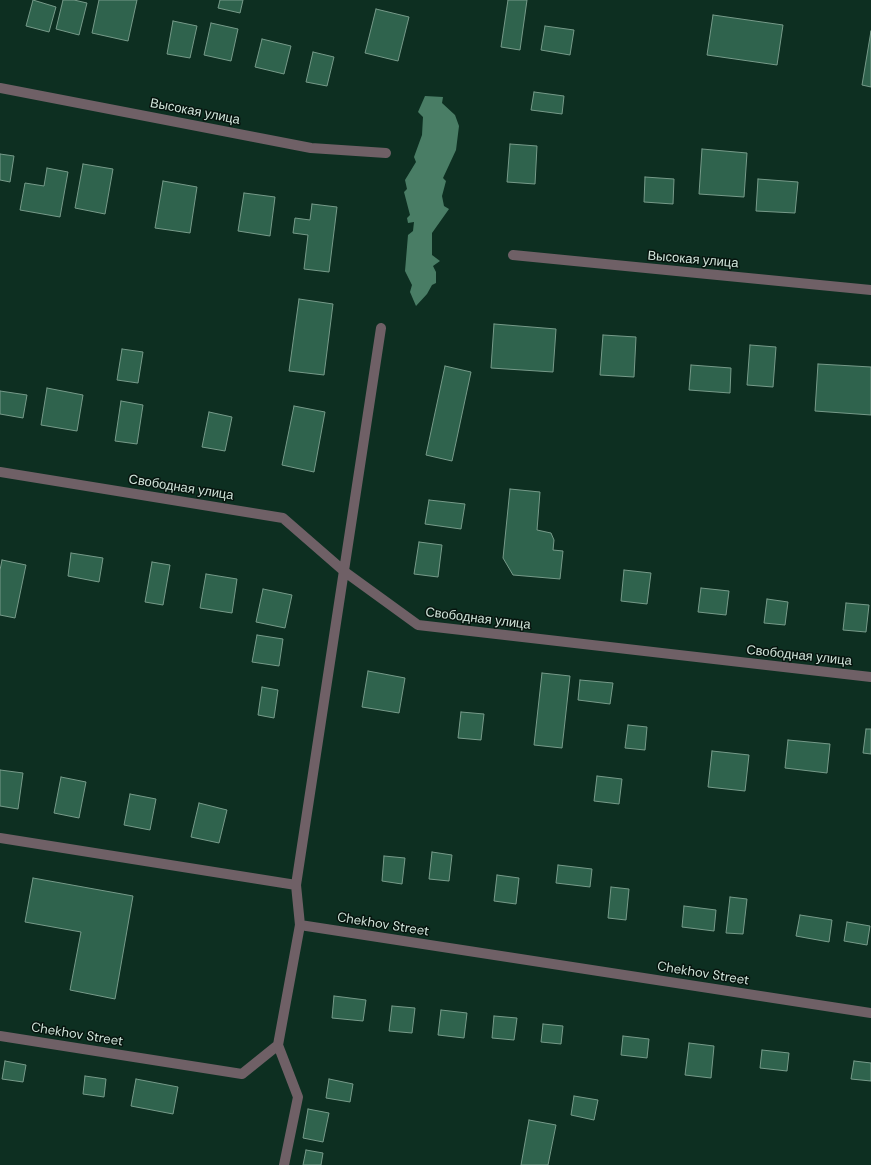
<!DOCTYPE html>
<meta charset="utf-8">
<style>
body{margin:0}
canvas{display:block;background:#0d2f21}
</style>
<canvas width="871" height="1165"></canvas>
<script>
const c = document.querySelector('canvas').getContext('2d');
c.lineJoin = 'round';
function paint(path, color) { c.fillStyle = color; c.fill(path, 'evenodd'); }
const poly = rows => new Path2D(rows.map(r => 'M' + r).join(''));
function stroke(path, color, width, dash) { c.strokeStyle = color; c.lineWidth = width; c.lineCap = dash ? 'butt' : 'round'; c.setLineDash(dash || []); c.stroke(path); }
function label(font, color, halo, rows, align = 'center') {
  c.font = font + ' "DM Sans",sans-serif'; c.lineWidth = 3; c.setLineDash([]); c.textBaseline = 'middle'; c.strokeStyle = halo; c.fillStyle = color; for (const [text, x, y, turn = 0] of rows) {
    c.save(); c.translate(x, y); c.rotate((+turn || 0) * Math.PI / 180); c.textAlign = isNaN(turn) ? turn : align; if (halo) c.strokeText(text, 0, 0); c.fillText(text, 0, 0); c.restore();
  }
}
paint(poly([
 [425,96,443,97,442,103,455,115,459,126,456,150,443,178,446,181,442,196,444,206,449,209,432,233,432,255,440,261,433,266,436,272,436,283,432,285,427,294,416,306,410,292,412,285,405,271,408,235,413,231,414,222,408,223,407,218,410,215,404,192,407,189,405,180,416,162,414,157,422,135,423,117,418,112]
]), '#497d65');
const building = poly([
 [33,0,56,7,49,32,26,26,33,0],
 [63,0,74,0,87,3,79,35,56,29,63,0],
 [99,0,137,0,128,41,92,33,99,0],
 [220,0,243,0,240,13,218,8,220,0],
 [508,0,527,0,520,50,501,47,508,0],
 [376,9,409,17,398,61,365,53,376,9],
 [713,15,783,25,777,65,707,55,713,15],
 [173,21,197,26,190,58,167,54,173,21],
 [211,23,238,29,231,61,204,55,211,23],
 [545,26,574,30,570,55,541,50,545,26],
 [871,31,871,87,862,85,871,31],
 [262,39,291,46,284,74,255,67,262,39],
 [313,52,334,57,327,86,306,82,313,52],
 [534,92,564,96,562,114,531,110,534,92],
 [510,144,537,146,535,184,507,182,510,144],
 [702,149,747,153,744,197,699,194,702,149],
 [0,154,14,156,10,182,0,180,0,154],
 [83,164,113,169,105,214,75,208,83,164],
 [47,168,68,172,60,217,20,210,25,183,44,186,47,168],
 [645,177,674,179,673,204,644,202,645,177],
 [758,179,798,182,795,213,756,211,758,179],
 [163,181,197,187,190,233,155,228,163,181],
 [244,193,275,197,270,236,238,231,244,193],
 [312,204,337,207,329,272,304,269,308,235,293,233,295,218,310,220,312,204],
 [299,299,333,304,324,375,289,371,299,299],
 [494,324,556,329,553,372,491,368,494,324],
 [603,335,636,337,634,377,600,375,603,335],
 [750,345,776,347,773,387,747,385,750,345],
 [122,349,143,352,138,383,117,380,122,349],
 [818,364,871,367,871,415,815,411,818,364],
 [691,365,731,368,730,393,689,390,691,365],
 [445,366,471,372,452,461,426,455,445,366],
 [47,388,83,395,77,431,41,425,47,388],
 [0,391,27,395,23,418,0,414,0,391],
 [121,401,143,405,137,444,115,441,121,401],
 [294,406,325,412,314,472,282,465,294,406],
 [209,412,232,417,225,451,202,447,209,412],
 [510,489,540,492,537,530,551,533,554,540,553,550,563,551,560,579,513,575,503,558,510,489],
 [429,500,465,504,461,529,425,524,429,500],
 [419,542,442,545,438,577,414,574,419,542],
 [71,553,103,558,99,582,68,576,71,553],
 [2,560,26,565,15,618,0,615,0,570,2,560],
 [152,562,170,565,163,605,145,602,152,562],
 [624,570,651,573,647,604,621,601,624,570],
 [206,574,237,579,232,613,200,608,206,574],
 [701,588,729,591,726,615,698,612,701,588],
 [263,589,292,595,285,628,256,622,263,589],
 [767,599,788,602,785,625,764,623,767,599],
 [846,603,869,605,866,632,843,630,846,603],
 [257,635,283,639,279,666,252,662,257,635],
 [368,671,405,678,399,713,362,707,368,671],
 [542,673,570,676,562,748,534,745,542,673],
 [580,680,613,683,610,704,578,700,580,680],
 [262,687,278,690,274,718,258,715,262,687],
 [461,712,484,714,481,740,458,738,461,712],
 [628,725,647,727,645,750,625,748,628,725],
 [866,729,871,729,871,754,863,753,866,729],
 [788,740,830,744,827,773,785,768,788,740],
 [712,751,749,755,745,791,708,787,712,751],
 [0,770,23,773,18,809,0,806,0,770],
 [597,776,622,779,619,804,594,801,597,776],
 [61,777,86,782,79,818,54,813,61,777],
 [130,794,156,799,150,830,124,825,130,794],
 [199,803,227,810,219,843,191,837,199,803],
 [432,852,452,855,449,881,429,879,432,852],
 [384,856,405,858,402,884,382,881,384,856],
 [558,865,592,869,590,887,556,883,558,865],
 [497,875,519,878,516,904,494,901,497,875],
 [33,878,133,896,115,999,70,990,81,932,25,922,33,878],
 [611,887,629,889,626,920,608,918,611,887],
 [730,897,747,899,743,934,726,933,730,897],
 [684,906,716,910,714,931,682,927,684,906],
 [800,915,832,920,829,942,796,936,800,915],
 [847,922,870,926,867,945,844,941,847,922],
 [334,996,366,1000,363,1021,332,1018,334,996],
 [392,1006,415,1008,412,1033,389,1031,392,1006],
 [441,1010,467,1013,464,1038,438,1035,441,1010],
 [494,1016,517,1018,514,1040,492,1038,494,1016],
 [543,1024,563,1026,561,1044,541,1042,543,1024],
 [623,1036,649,1039,647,1058,621,1055,623,1036],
 [689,1043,714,1046,711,1078,685,1075,689,1043],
 [762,1050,789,1053,787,1071,760,1068,762,1050],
 [5,1061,26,1065,23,1082,2,1079,5,1061],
 [854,1061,871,1063,871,1081,851,1079,854,1061],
 [85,1076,106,1079,104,1097,83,1094,85,1076],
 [136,1079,178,1087,173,1114,131,1106,136,1079],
 [329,1079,353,1084,350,1102,326,1098,329,1079],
 [574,1096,598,1100,594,1120,571,1115,574,1096],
 [308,1109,329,1113,323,1142,303,1138,308,1109],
 [529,1120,556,1125,548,1165,521,1165,529,1120],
 [306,1150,323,1153,321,1165,303,1165,306,1150]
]);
paint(building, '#2f634d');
stroke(building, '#769a89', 1);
stroke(poly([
 [0,88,311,148,386,153],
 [513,255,871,290],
 [0,472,283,518,345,572,418,625,871,677],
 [0,838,296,885],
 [300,925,296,885,381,328],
 [0,1036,242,1074,278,1045,300,925,871,1013],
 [278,1045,298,1097,284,1165]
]), '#6f6066', 10);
label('13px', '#d1e4da', '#06140e', [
 ["Высокая улица",195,112,11],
 ["Высокая улица",693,260,5],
 ["Свободная улица",181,488,9],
 ["Свободная улица",478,619,7],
 ["Свободная улица",799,656,6],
 ["Chekhov Street",383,925,9],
 ["Chekhov Street",703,974,9],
 ["Chekhov Street",77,1035,9]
]);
</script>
